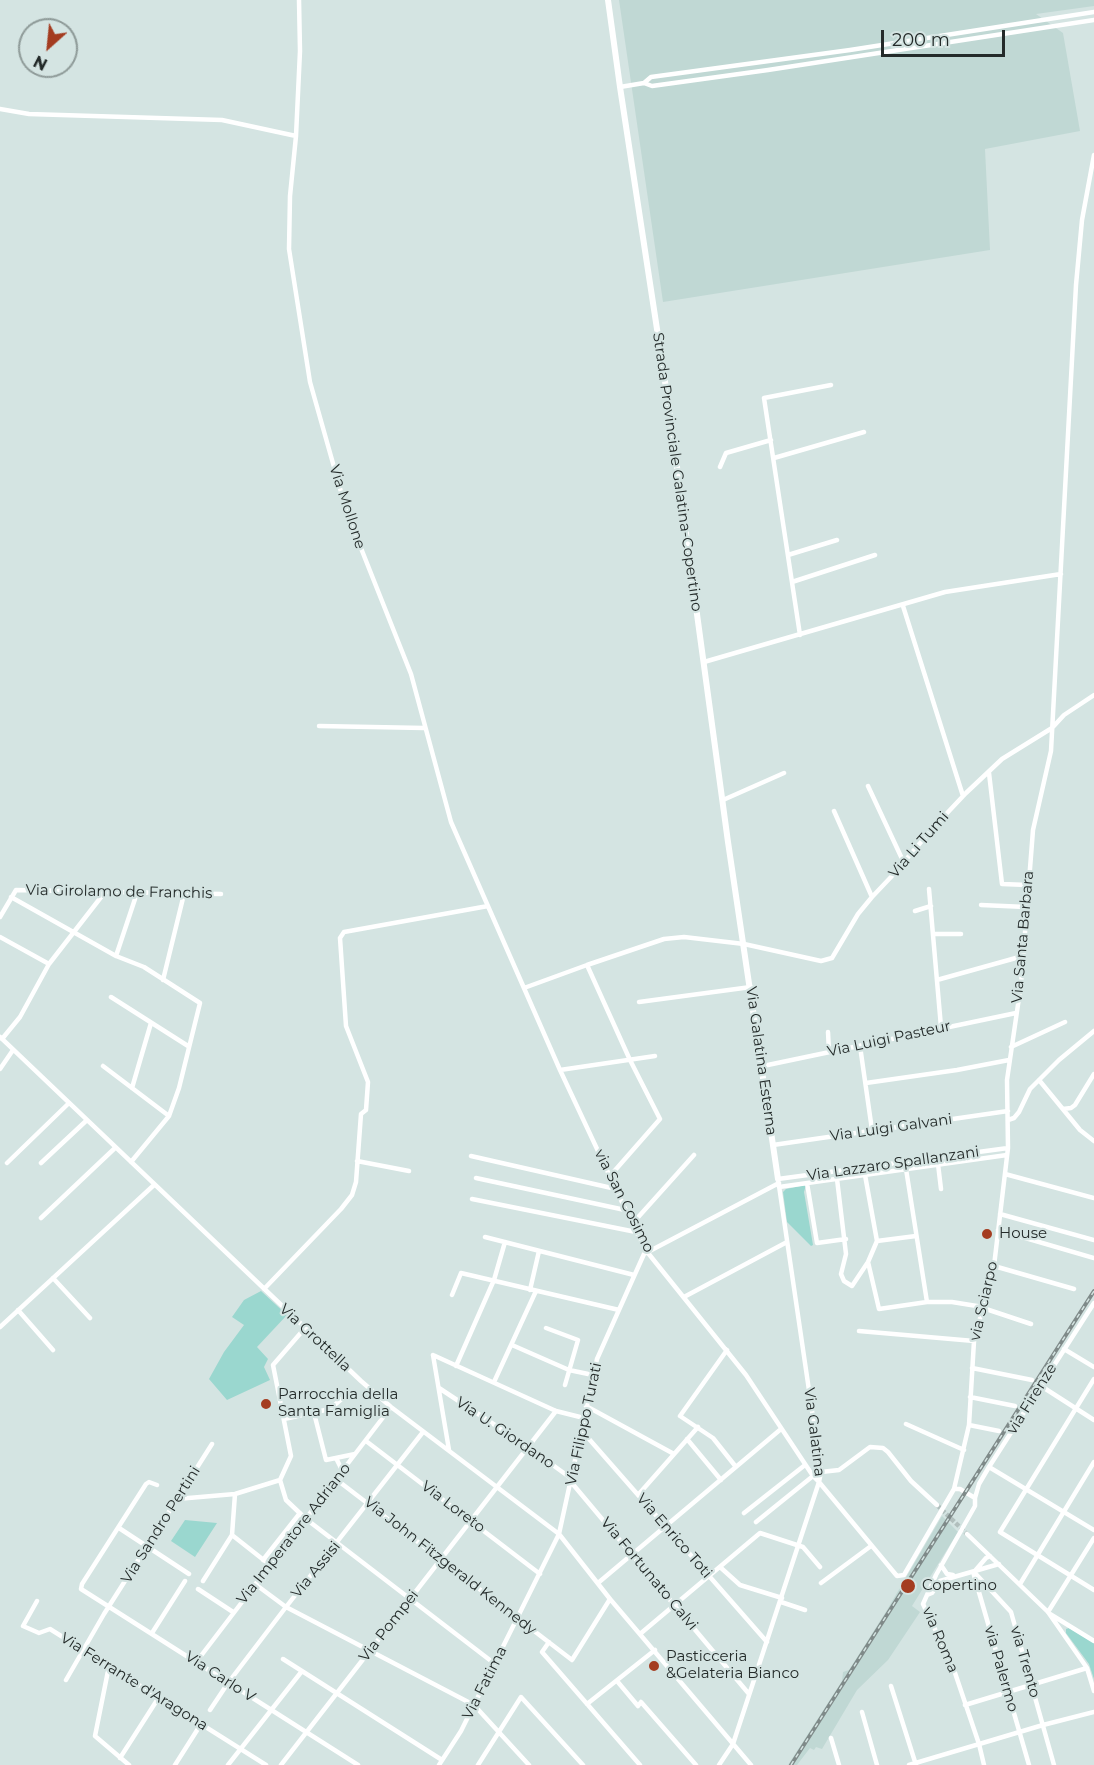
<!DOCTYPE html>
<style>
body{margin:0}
#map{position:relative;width:1094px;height:1765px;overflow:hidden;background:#d4e4e2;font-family:Montserrat,sans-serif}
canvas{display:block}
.north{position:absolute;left:18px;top:18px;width:60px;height:60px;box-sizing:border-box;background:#d4e4e2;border:2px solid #8e9a98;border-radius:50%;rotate:207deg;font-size:16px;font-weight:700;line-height:24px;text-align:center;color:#242b2a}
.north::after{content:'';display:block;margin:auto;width:21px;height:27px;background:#a43c20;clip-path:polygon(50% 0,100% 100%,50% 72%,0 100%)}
.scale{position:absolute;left:881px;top:30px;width:124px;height:27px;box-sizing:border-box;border:3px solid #242b2a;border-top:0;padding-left:8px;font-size:18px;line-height:21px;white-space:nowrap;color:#242b2a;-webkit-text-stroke:4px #d4e4e2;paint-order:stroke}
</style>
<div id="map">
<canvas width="1094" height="1765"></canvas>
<div class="north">N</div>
<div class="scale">200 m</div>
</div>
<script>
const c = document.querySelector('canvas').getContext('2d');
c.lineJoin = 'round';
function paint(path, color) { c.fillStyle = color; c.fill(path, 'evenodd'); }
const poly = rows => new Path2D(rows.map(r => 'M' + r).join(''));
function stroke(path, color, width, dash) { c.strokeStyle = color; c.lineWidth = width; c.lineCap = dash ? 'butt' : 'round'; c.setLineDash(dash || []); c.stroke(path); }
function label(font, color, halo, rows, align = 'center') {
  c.font = font + ' Montserrat,sans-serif'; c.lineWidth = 4.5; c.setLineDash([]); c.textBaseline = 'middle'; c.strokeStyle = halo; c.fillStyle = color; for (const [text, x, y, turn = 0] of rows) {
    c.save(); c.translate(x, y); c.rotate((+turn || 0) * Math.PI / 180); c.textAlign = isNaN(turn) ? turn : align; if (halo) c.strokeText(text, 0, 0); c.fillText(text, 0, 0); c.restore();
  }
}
paint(poly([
 [619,0,1094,0,1094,6,1036,14,1063,33,1080,131,985,149,990,250,663,302],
 [942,1516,958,1532,912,1606,920,1612,888,1660,857,1690,822,1749,816,1747,814,1750,810,1748,797,1765,788,1765,842,1681,843,1672,849,1670,887,1610]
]), '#c0d8d4');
paint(poly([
 [806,1185,804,1192,813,1245,811,1246,787,1222,783,1192,786,1189],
 [261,1291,287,1315,257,1347,268,1359,264,1367,270,1380,227,1400,209,1379,224,1352,244,1325,232,1317,244,1300],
 [185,1520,217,1523,195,1557,171,1541],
 [1069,1628,1094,1643,1094,1679,1089,1664,1066,1633,1066,1629]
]), '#9ad7cf');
stroke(poly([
 [937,1505,967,1534]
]), '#b1bfbd', 4.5, [4.5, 2]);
stroke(poly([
 [299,0,300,51,296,136,290,196,289,249,310,382,347,513,411,674,451,822,560,1070,636,1232,648,1253,746,1375,813,1476,819,1482,733,1744,719,1765],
 [644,83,652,86,768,70,1094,20],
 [620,87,644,83,651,77,850,50,1094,12],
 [0,109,29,114,222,120,296,136],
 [774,458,864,432],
 [720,467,726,453,771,440],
 [788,555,837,540],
 [792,582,875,555],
 [903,606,963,796],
 [800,635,764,398,831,385],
 [704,662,945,592,1061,574],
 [319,726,424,728],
 [989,773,1002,884,1028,885],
 [868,786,904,863],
 [723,800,784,773],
 [834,811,872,897],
 [929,889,941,1027],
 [11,897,116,956,144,967,200,1003,179,1088,169,1116,131,1162],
 [981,905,1026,907],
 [915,911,931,906],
 [0,917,16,890,221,894],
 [933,934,961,934],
 [0,937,49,964],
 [116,956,137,893],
 [163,980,184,894],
 [937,980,1023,956],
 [524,988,587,965],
 [111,997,188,1046],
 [639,1002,751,987],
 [828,1032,829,1051],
 [0,1037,361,1381,391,1407,559,1534,610,1599,751,1765],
 [2,1039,20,1017,49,964,105,892],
 [860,1046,872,1130],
 [1011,1047,1065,1022],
 [103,1066,169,1116],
 [763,1066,1016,1013],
 [0,1069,13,1050],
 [560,1070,655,1056],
 [1039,1080,1080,1130,1094,1141],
 [866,1083,957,1070,1009,1060],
 [132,1088,151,1023],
 [1063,1109,1071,1108,1075,1105,1094,1074],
 [1008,1120,1014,1118,1019,1112,1030,1089,1059,1060,1094,1031],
 [773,1145,1008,1111],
 [471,1156,616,1189],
 [357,1161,409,1171],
 [7,1163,69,1103],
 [41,1163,87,1120],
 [938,1164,941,1189],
 [906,1169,927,1302],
 [1005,1174,1094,1198],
 [610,1176,660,1119,630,1060,587,965,664,939,684,937,744,944,821,961,832,958,858,914,872,897,891,877,933,828,966,793,1002,759,1052,728,1064,715,1094,695],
 [476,1178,625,1210],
 [837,1179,846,1254,841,1274,844,1281,852,1286,868,1262,877,1241,865,1175],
 [807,1183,817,1243,846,1239],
 [779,1187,1007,1155],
 [472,1199,636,1232],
 [1000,1214,1094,1240],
 [41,1218,115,1148],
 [632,1224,694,1155],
 [998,1230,1094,1258],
 [485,1237,634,1275],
 [877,1241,916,1236],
 [868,1262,879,1309,927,1302,952,1302,983,1307],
 [994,1266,1074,1289],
 [53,1278,90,1318],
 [264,1289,341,1209,352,1195,356,1182,361,1114,366,1110,368,1082,346,1026,340,938,344,932,488,906],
 [530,1290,539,1251],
 [452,1295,461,1273,619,1310],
 [684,1297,787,1242],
 [983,1308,1031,1324],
 [18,1310,53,1350],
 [0,1327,154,1185],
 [546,1328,578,1340,565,1385],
 [859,1331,974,1341],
 [512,1345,569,1370,593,1375],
 [1064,1349,1094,1367],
 [727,1350,680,1416,713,1438,736,1467],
 [433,1355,556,1411,584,1418],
 [433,1355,449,1450],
 [456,1366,494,1280,505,1242],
 [972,1368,1032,1380],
 [1094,1379,1000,1532,1094,1590],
 [494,1382,536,1291],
 [1041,1386,1094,1420],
 [439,1388,528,1447,572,1479],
 [970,1397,1015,1406],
 [586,1406,674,1454],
 [314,1413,326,1460,355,1454],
 [284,1419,330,1409,344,1397],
 [906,1424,964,1450],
 [969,1425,999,1431],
 [582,1431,767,1642],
 [687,1439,721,1480],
 [366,1441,540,1574],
 [336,1458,343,1472],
 [989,1467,1094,1530],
 [821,1472,839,1470,870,1447,883,1448,888,1452,911,1481,937,1505],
 [280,1480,286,1500,306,1519,495,1664],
 [337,1480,572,1660,610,1599],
 [571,1482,749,1694],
 [157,1485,149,1482,146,1484,82,1584,81,1589,358,1765],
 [954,1489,969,1425,974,1341,994,1266,1008,1148,1007,1080,1021,984,1033,830,1051,751,1076,285,1082,220,1094,155],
 [638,1495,698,1427],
 [975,1498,979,1484,989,1467,1094,1303],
 [177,1499,235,1494,280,1480,291,1456,273,1365,305,1328],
 [744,1513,805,1465],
 [756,1522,813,1476],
 [119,1528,189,1574],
 [967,1534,1048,1612,1087,1668,1094,1691],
 [232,1535,270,1565],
 [263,1560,300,1513],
 [941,1565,947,1574,953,1575],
 [720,1567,740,1585,782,1598],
 [974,1572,1011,1612,1054,1765],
 [974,1572,986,1558,990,1556],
 [974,1575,1029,1765],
 [203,1581,232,1535,235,1494],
 [598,1583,781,1429],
 [821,1583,871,1546],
 [255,1584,286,1607,474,1705,529,1765],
 [1020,1584,1094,1462],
 [198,1589,233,1612],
 [927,1595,932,1593,940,1581,999,1564],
 [37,1601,23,1626,39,1633,50,1629,266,1765],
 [781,1602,805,1610],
 [1048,1612,1094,1538],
 [1050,1614,1094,1641],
 [152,1633,185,1581],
 [640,1634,760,1533,803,1547,820,1567],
 [549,1642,542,1652,640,1765],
 [283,1659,442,1760],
 [197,1661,391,1407],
 [109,1666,95,1736,129,1765],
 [66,1680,104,1614,212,1444],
 [617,1681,638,1706,641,1702,696,1765],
 [891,1686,916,1765],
 [587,1704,655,1650],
 [965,1705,1087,1668],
 [210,1710,228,1683,286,1607,423,1432],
 [862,1712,877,1765],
 [831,1738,839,1765],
 [120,1758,159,1697],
 [175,1765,201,1724],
 [228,1765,302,1671],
 [281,1765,556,1411],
 [439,1765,461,1731,559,1534,597,1359,644,1254,779,1183],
 [478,1765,521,1697,583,1765],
 [909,1765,1043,1725,1094,1712],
 [984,1765,979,1744,953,1667,923,1604,936,1575,975,1506,975,1498,960,1489,954,1489,904,1575,897,1576,819,1482,821,1472,778,1179,1008,1148]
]), '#fff', 4.5);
stroke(poly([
 [608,0,620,87,668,401,728,842,778,1179]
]), '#fff', 6);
const rail = poly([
 [791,1765,1094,1291]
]);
stroke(rail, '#7f8a89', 4);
stroke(rail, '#d4e4e2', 1.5, [4.5]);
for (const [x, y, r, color] of [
 [987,1234,6,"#a43c20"],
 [266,1404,6,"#a43c20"],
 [908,1586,8,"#a43c20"],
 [654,1666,6,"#a43c20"]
]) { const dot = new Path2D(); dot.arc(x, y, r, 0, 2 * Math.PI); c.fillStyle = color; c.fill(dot); stroke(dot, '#d4e4e2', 2); }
label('15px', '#242b2a', '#d4e4e2', [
 ["Strada Provinciale Galatina-Copertino",677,472,82],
 ["Via Mollone",347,507,72],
 ["Via Li Tumi",919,845,-49],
 ["Via Girolamo de Franchis",119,892,1],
 ["Via Santa Barbara",1023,937,-85],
 ["Via Luigi Pasteur",889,1039,-12],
 ["Via Galatina Esterna",761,1061,82],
 ["Via Luigi Galvani",891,1128,-8],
 ["Via Lazzaro Spallanzani",893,1164,-8],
 ["via San Cosimo",624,1201,63],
 ["via Sciarpo",984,1301,-77],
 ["Via Grottella",315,1338,43],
 ["via Firenze",1032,1399,-58],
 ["Via Filippo Turati",584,1424,-78],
 ["Via Galatina",814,1432,83],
 ["Via U. Giordano",505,1433,34],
 ["Via Loreto",453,1507,37],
 ["Via Sandro Pertini",161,1525,-58],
 ["Via Imperatore Adriano",294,1534,-52],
 ["Via Enrico Toti",674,1536,49],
 ["Via John Fitzgerald Kennedy",450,1566,38],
 ["Via Assisi",316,1570,-51],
 ["Via Fortunato Calvi",649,1574,50],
 ["Via Pompei",389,1626,-52],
 ["via Roma",940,1640,67],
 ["via Trento",1025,1662,74],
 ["via Palermo",1001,1669,74],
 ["Via Carlo V",220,1677,33],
 ["Via Ferrante d'Aragona",134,1682,32],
 ["Via Fatima",485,1683,-63]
]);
label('15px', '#242b2a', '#d4e4e2', [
 ["House",999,1234],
 ["Parrocchia della",278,1395],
 ["Santa Famiglia",278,1412],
 ["Copertino",922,1586],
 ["Pasticceria",666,1657],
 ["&Gelateria Bianco",666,1674]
], 'left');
</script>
